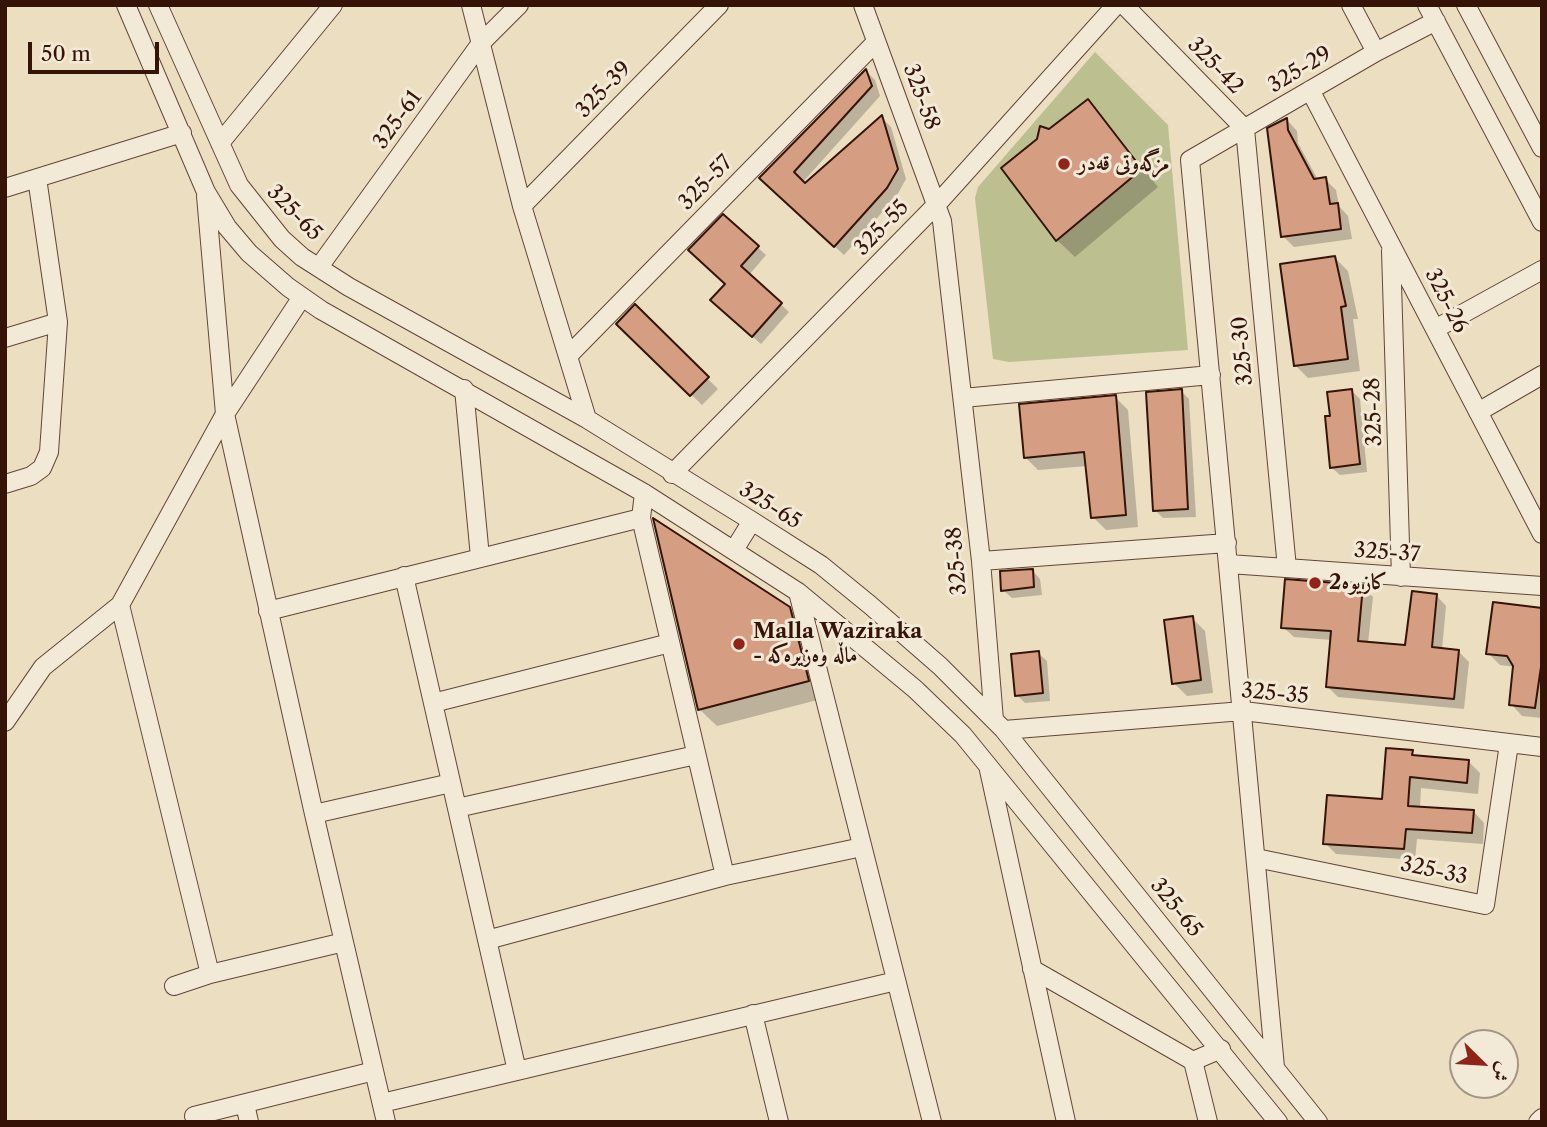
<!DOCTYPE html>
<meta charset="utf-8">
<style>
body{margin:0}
#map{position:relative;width:1547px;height:1127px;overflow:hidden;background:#ebdec1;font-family:"Libre Caslon Text",Amiri,serif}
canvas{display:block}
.frame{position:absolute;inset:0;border:7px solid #351407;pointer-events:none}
.north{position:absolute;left:1449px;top:1029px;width:70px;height:70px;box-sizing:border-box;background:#f2ead7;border:2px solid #a69484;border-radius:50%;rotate:114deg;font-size:19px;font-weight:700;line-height:28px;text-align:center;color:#351407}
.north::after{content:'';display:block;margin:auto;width:24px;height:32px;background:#8f2418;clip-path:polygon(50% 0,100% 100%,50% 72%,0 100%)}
.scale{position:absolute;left:28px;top:42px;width:131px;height:32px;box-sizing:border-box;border:4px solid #351407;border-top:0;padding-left:9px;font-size:21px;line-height:24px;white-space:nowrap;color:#351407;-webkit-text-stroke:5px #f2ead7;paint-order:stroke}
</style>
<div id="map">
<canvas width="1547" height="1127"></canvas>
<div class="frame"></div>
<div class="north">ش</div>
<div class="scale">50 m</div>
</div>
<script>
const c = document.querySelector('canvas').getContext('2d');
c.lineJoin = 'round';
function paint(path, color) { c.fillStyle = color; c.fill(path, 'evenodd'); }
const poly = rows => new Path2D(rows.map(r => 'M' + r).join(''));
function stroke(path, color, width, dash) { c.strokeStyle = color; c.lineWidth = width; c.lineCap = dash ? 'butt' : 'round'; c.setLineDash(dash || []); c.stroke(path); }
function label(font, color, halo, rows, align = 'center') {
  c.font = font + ' "Libre Caslon Text",Amiri,serif'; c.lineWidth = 6; c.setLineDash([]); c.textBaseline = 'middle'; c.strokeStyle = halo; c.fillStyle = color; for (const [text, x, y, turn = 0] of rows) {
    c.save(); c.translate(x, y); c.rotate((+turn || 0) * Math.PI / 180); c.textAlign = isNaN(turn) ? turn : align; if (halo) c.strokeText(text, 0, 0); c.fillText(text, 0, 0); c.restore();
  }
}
paint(poly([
 [1095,52,1168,125,1188,350,1009,362,993,359,975,198,978,187]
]), '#bcc090');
paint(poly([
 [866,71,875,80,880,96,802,183,805,186,882,118,891,127,906,179,896,197,844,255,770,187],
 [1088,101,1158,187,1075,257,1057,240,1050,131],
 [1287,120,1297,131,1298,143,1318,180,1325,179,1336,190,1339,206,1348,216,1352,239,1294,247,1283,236],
 [723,216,766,255,749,275,789,312,761,344,721,309,727,284],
 [1335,258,1348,271,1358,319,1353,319,1360,371,1308,378,1295,365],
 [635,307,718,389,702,405,618,324],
 [1181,391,1189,399,1196,517,1163,518,1155,510],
 [1352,391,1360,399,1367,472,1340,475,1331,467,1332,417],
 [1115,397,1128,410,1138,527,1106,530,1093,517,1087,466,1038,470,1025,457],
 [1032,570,1040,579,1042,595,1012,598,1003,590],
 [1362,587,1373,597,1368,643,1407,647,1436,595,1446,606,1442,650,1458,651,1469,662,1464,709,1338,697,1327,686,1332,640,1294,637,1283,627],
 [789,608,807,626,825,698,717,726,699,709],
 [1542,610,1542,718,1522,716,1511,704,1515,667,1500,665,1488,653],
 [1192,618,1205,631,1213,693,1187,696,1174,683],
 [1038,653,1047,661,1050,701,1025,703,1017,695],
 [1412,752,1417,757,1469,762,1480,773,1478,794,1421,788,1420,808,1473,811,1484,823,1483,844,1417,839,1415,860,1336,854,1325,843,1383,801]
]), '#0003');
const building = poly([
 [866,69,872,86,794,172,805,183,882,115,898,169,887,188,834,247,759,178,866,69],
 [1088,99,1142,169,1056,241,1001,168,1037,139,1040,126,1049,129,1088,99],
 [1287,118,1288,130,1314,179,1326,177,1330,204,1338,203,1341,229,1281,237,1267,128,1287,118],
 [723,214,759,246,741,266,782,303,752,337,710,300,725,284,688,250,723,214],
 [1335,256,1346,306,1341,307,1348,359,1294,366,1280,264,1335,256],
 [635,304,709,377,690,396,616,324,635,304],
 [1182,389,1188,509,1153,511,1146,392,1182,389],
 [1352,389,1360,464,1330,468,1325,416,1330,416,1327,392,1352,389],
 [1116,395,1126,515,1091,518,1084,452,1024,458,1019,404,1116,395],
 [653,518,790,607,809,681,698,710,653,518],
 [1033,569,1034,587,1001,591,1000,571,1033,569],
 [1285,579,1363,585,1358,641,1405,645,1412,591,1437,594,1432,647,1459,650,1454,699,1326,687,1331,631,1281,628,1285,579],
 [1493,602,1542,608,1542,660,1535,708,1509,705,1513,666,1507,656,1486,654,1493,602],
 [1193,616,1201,680,1172,684,1164,620,1193,616],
 [1039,651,1043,693,1015,696,1011,654,1039,651],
 [1386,748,1413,750,1412,755,1469,760,1467,783,1410,777,1408,806,1474,810,1472,833,1406,829,1404,849,1323,844,1327,795,1382,799,1386,748]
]);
paint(building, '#d59d82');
stroke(building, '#351407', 2);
const minor = poly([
 [126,5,206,192,227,227,249,253,288,287,321,310,644,493,798,592,915,689,963,735,1278,1122],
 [158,5,239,185,282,239,302,257,349,287,587,419,752,521,821,565,870,605,940,666,1004,730,1318,1122],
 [471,5,522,206,587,419],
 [863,5,942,221,981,561,994,720],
 [1124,5,1245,129,1287,568],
 [1351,5,1376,52],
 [1427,5,1542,222],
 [1466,5,1542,148],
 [1310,90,1542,534],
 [220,143,333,5],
 [5,188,182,133],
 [206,196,225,414,314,814,386,1122],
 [522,206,719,5],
 [1391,251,1401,577],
 [319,267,481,43,519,5],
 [1435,329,1542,270],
 [5,338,58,322],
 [568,356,876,42],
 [464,389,480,557],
 [963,398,1211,375],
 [1478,412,1542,375],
 [672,474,938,203,1116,5],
 [5,484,31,476,42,468,49,452,58,322,37,178],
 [644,493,641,518,725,876],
 [734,550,752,521],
 [981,561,1227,543],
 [1229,564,1542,586],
 [404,576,517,1071],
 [798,592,932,1122],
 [268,611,641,518],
 [433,703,670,643],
 [5,722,43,667,120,605],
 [1004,730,1243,711,1542,747],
 [989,770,1066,1122],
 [457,808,696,755],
 [314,814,451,783],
 [1256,858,1485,905,1509,744],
 [487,940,725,876,862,847],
 [1032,969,1193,1061],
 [210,974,120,605,225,414,302,297],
 [174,986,210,974,344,942],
 [753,1014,779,1122],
 [1275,1067,1190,160,1376,52,1436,21],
 [382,1103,896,981],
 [245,1104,249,1122],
 [194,1116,374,1071],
 [1208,1122,1193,1061,1221,1049],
 [1538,1122,1542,1118]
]);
stroke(minor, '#624636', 20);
stroke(minor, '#f2ead7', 18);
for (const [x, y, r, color] of [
 [1064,164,7,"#8f2418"],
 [1315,583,7,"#8f2418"],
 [739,644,7,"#8f2418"]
]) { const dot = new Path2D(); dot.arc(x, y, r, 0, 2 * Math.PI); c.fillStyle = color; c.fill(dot); stroke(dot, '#f2ead7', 2.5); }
label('21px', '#351407', '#f2ead7', [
 ["325-42",1215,66,46],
 ["325-29",1300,70,-31],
 ["325-39",604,90,-46],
 ["325-58",921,97,70],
 ["325-61",398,120,-54],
 ["325-57",706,183,-46],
 ["325-65",294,213,46],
 ["325-55",882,228,-46],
 ["325-26",1446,301,63],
 ["325-30",1243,351,-95],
 ["325-28",1374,412,-92],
 ["325-65",770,506,32],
 ["325-37",1387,553,4],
 ["325-38",957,561,-95],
 ["325-35",1275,694,5],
 ["325-33",1434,871,12],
 ["325-65",1176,908,51]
]);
label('bold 21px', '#351407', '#f2ead7', [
 ["مزگەوتی قەدر",1078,164],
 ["كازيوه2",1329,583],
 ["Malla Waziraka",753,632],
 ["- ماڵە وەزیرەکە",753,656]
], 'left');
</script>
